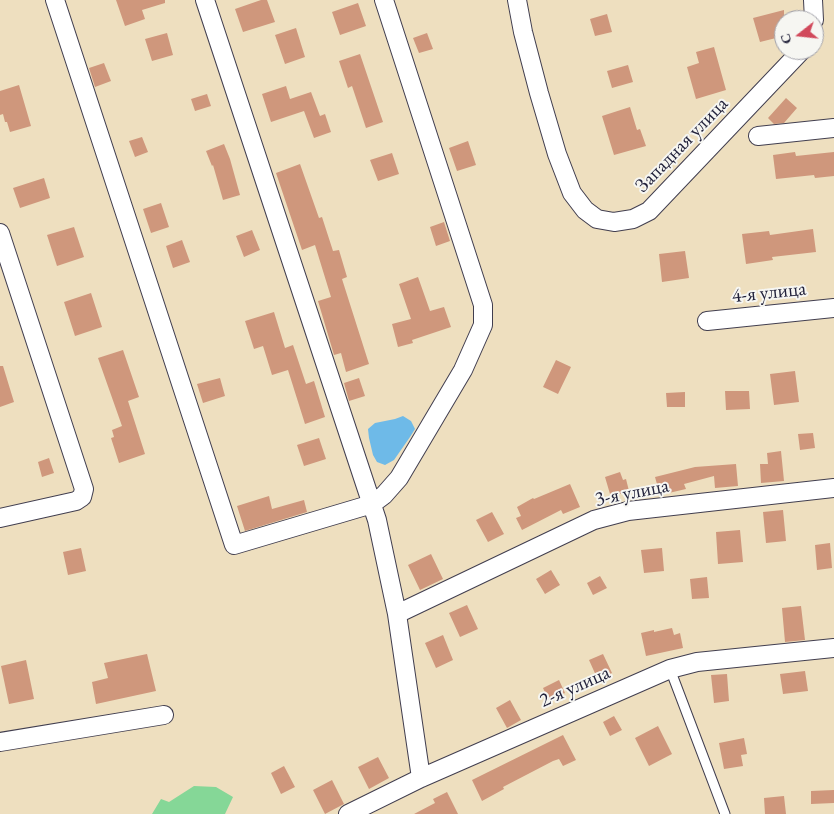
<!DOCTYPE html>
<meta charset="utf-8">
<style>
body{margin:0}
#map{position:relative;width:834px;height:814px;overflow:hidden;background:#eedfbf;font-family:"EB Garamond",serif}
canvas{display:block}
.north{position:absolute;left:774px;top:10px;width:50px;height:50px;box-sizing:border-box;background:#f6f6f2;border:1px solid #a1a1a9;border-radius:50%;rotate:254deg;font-size:14px;font-weight:700;line-height:20px;text-align:center;color:#22223b}
.north::after{content:'';display:block;margin:auto;width:18px;height:22px;background:#d1495b;clip-path:polygon(50% 0,100% 100%,50% 72%,0 100%)}
</style>
<div id="map">
<canvas width="834" height="814"></canvas>
<div class="north">С</div>
</div>
<script>
const c = document.querySelector('canvas').getContext('2d');
c.lineJoin = 'round';
function paint(path, color) { c.fillStyle = color; c.fill(path, 'evenodd'); }
const poly = rows => new Path2D(rows.map(r => 'M' + r).join(''));
function stroke(path, color, width, dash) { c.strokeStyle = color; c.lineWidth = width; c.lineCap = dash ? 'butt' : 'round'; c.setLineDash(dash || []); c.stroke(path); }
function label(font, color, halo, rows, align = 'center') {
  c.font = font + ' "EB Garamond",serif'; c.lineWidth = 4; c.setLineDash([]); c.textBaseline = 'middle'; c.strokeStyle = halo; c.fillStyle = color; for (const [text, x, y, turn = 0] of rows) {
    c.save(); c.translate(x, y); c.rotate((+turn || 0) * Math.PI / 180); c.textAlign = isNaN(turn) ? turn : align; if (halo) c.strokeText(text, 0, 0); c.fillText(text, 0, 0); c.restore();
  }
}
paint(poly([
 [194,786,216,787,233,797,225,814,152,814,161,799,169,802]
]), '#85d797');
paint(poly([
 [403,416,411,421,415,429,410,437,394,460,385,465,377,462,373,455,369,438,368,429,375,423,395,419]
]), '#6ebae8');
paint(poly([
 [116,0,165,0,165,3,142,10,145,19,125,26],
 [261,0,267,0,275,22,243,32,235,9],
 [358,3,366,26,340,35,332,12],
 [784,10,784,36,760,42,753,18],
 [607,14,612,32,595,36,590,19],
 [296,28,305,57,285,64,275,35],
 [167,33,173,55,152,61,145,39],
 [427,33,433,49,419,53,413,38],
 [714,47,726,90,696,99,687,67,699,63,696,52],
 [360,54,383,122,366,128,352,86,348,88,339,61],
 [104,63,111,81,95,87,89,68],
 [628,65,633,82,612,88,607,71],
 [19,85,31,126,10,132,7,122,5,122,3,114,0,115,0,91],
 [286,86,290,99,311,92,320,116,325,114,331,132,314,138,304,111,271,122,262,94],
 [207,94,211,106,195,111,191,99],
 [786,98,797,108,784,123,774,124,768,118],
 [630,107,637,130,640,129,646,146,614,155,602,116],
 [142,137,148,152,135,157,129,141],
 [468,141,476,165,457,171,449,148],
 [224,144,230,159,240,195,223,200,213,165,212,166,206,151],
 [795,152,796,156,834,152,834,176,815,178,814,175,776,179,773,155],
 [392,153,399,174,378,181,370,160],
 [300,164,319,218,322,217,333,251,339,250,347,277,342,279,369,364,346,372,341,353,334,355,318,301,331,297,315,245,302,250,276,173],
 [44,178,50,198,20,208,13,188],
 [161,203,169,227,151,233,143,209],
 [444,222,450,241,436,246,430,227],
 [74,227,84,257,57,266,47,235],
 [813,229,816,252,772,257,773,260,746,264,742,234,769,231,770,235],
 [252,230,260,250,244,257,236,236],
 [182,240,190,262,173,268,166,246],
 [685,251,689,278,662,282,659,254],
 [418,277,430,311,444,307,451,327,412,340,413,343,398,347,392,324,411,319,399,284],
 [91,293,102,327,75,336,64,302],
 [274,312,285,348,293,345,306,384,314,381,325,417,305,424,288,370,272,375,263,346,254,349,245,321],
 [123,350,139,397,128,401,145,454,119,463,111,438,114,437,112,430,122,426,98,358],
 [556,360,571,367,558,394,543,387],
 [0,366,3,366,14,402,0,407],
 [795,371,799,402,774,405,770,374],
 [220,378,225,396,203,403,197,384],
 [359,378,365,396,349,401,344,383],
 [725,391,749,391,750,409,726,410],
 [685,392,685,407,667,407,666,393],
 [813,433,815,448,800,450,798,434],
 [319,438,326,459,304,466,297,445],
 [781,451,784,481,761,483,760,464,768,464,767,453],
 [49,458,54,473,42,477,38,462],
 [736,464,738,486,715,488,714,476,684,484,686,489,660,495,655,477,695,467],
 [620,472,623,480,626,479,629,491,617,495,616,492,610,494,605,477],
 [570,484,580,507,563,514,561,510,522,530,516,518,521,516,517,507,533,498,534,499],
 [269,496,272,509,304,500,307,512,245,531,237,506],
 [783,510,786,541,766,543,763,512],
 [492,512,504,534,488,542,476,520],
 [740,530,743,562,718,564,716,532],
 [830,543,832,568,817,570,815,545],
 [81,548,86,571,68,575,63,552],
 [662,548,664,571,644,573,641,550],
 [431,554,443,579,420,590,408,565],
 [551,570,560,585,545,594,536,579],
 [600,576,607,588,593,595,587,583],
 [707,577,709,598,692,599,690,579],
 [467,605,478,629,460,637,449,613],
 [801,606,805,640,785,642,782,608],
 [672,628,674,635,680,633,683,648,646,656,641,633,654,630,654,632],
 [443,635,453,660,436,668,425,643],
 [147,654,156,691,96,704,92,682,108,678,104,663],
 [603,654,612,673,598,680,589,660],
 [26,660,34,699,9,704,1,666],
 [805,671,808,691,783,694,780,674],
 [727,674,729,701,714,703,711,675],
 [559,680,565,693,549,701,543,688],
 [510,700,521,720,507,728,496,708],
 [614,716,622,730,610,736,603,722],
 [658,726,672,754,649,766,635,738],
 [563,735,576,760,563,766,559,759,553,761,503,787,504,789,482,801,472,780],
 [744,738,747,754,741,755,743,766,724,769,719,743],
 [378,757,389,778,369,789,358,767],
 [284,766,295,787,281,794,271,773],
 [332,780,344,804,325,814,313,790],
 [834,790,834,803,811,804,811,791],
 [447,792,458,814,414,814,435,803,433,799],
 [784,796,786,814,765,814,764,798]
]), '#cf977c');
const lane = poly([
 [670,669,725,814]
]);
const street = poly([
 [55,0,234,545,372,504,384,495,399,478,463,370,483,325,483,305,384,0],
 [205,0,377,520,397,614,421,778],
 [517,0,523,32,539,93,557,154,572,193,585,210,597,219,614,222,633,219,649,211,802,50],
 [813,0,814,20],
 [758,136,834,128],
 [0,233,84,489,82,497,76,501,0,518],
 [707,321,834,308],
 [397,614,594,520,628,511,834,488],
 [0,742,164,715],
 [348,814,421,778,670,669,697,662,834,648]
]);
stroke(lane, '#413e4f', 11);
stroke(street, '#413e4f', 20);
stroke(lane, '#fff', 9);
stroke(street, '#fff', 18);
label('20px', '#22223b', '#f6f6f2', [
 ["Западная улица",682,145,-46],
 ["4-я улица",769,293,-6],
 ["3-я улица",632,493,-11],
 ["2-я улица",575,687,-24]
]);
</script>
